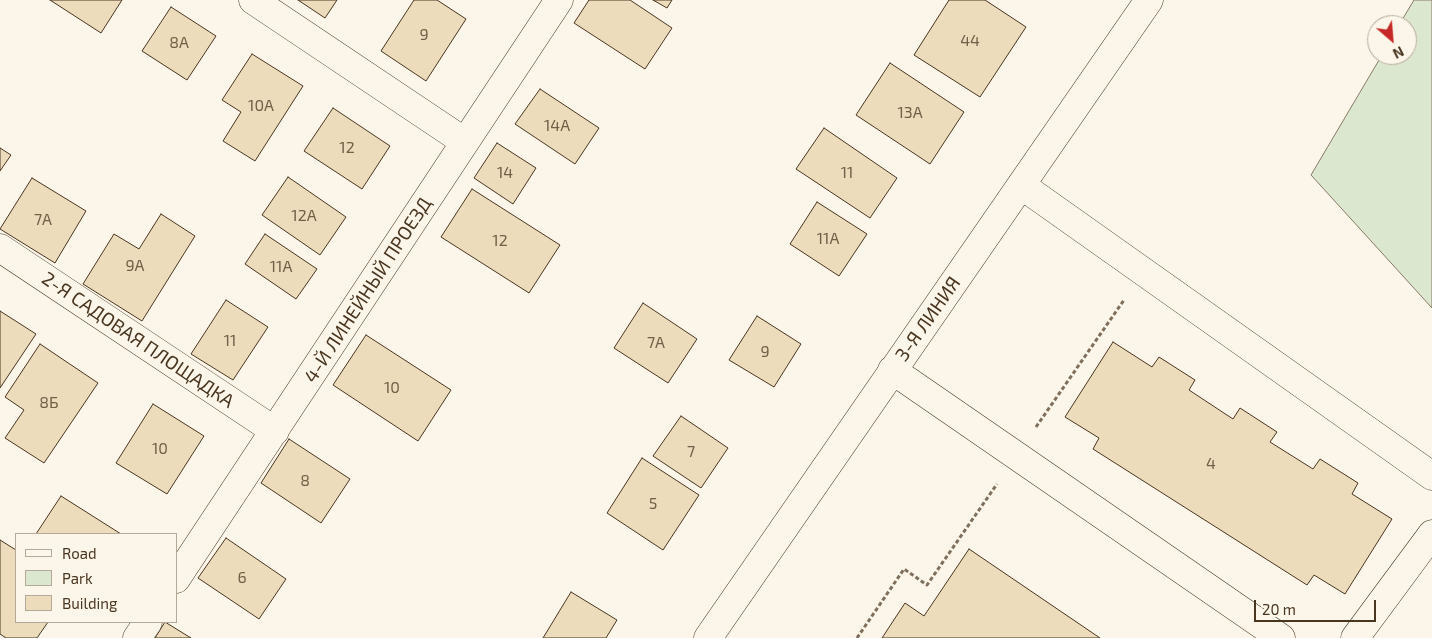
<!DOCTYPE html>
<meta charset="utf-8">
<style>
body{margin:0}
#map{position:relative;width:1432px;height:638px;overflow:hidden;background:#fbf6e9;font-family:"Exo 2",sans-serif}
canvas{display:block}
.legend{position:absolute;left:15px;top:533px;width:162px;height:90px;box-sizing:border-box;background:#fbf6e9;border:1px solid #b4a999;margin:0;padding:6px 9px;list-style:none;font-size:15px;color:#4a3520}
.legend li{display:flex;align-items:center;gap:10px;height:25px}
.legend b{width:25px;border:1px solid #b4a999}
.north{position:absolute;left:1367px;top:15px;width:50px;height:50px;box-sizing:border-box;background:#fbf6e9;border:1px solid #b4a999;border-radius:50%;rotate:153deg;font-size:14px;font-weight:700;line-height:20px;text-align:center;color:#4a3520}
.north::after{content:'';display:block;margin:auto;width:18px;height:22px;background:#c62828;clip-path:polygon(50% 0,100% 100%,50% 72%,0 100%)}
.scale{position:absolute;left:1254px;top:600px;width:122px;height:22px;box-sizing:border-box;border:2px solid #4a3520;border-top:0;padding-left:6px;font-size:15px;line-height:18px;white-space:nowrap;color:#4a3520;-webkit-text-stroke:4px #fbf6e9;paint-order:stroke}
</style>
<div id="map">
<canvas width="1432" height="638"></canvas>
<ul class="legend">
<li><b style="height:6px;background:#fbf6e9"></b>Road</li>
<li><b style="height:14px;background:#dce7d0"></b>Park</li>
<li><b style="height:14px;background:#ecdcbc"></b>Building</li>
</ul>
<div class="north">N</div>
<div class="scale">20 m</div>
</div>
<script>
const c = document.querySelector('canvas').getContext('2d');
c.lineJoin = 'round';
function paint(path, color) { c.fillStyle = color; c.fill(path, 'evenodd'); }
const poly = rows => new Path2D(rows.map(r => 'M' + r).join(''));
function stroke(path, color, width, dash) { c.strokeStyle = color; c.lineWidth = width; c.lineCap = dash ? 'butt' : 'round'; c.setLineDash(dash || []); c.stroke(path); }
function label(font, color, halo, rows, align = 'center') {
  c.font = font + ' "Exo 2",sans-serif'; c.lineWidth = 4; c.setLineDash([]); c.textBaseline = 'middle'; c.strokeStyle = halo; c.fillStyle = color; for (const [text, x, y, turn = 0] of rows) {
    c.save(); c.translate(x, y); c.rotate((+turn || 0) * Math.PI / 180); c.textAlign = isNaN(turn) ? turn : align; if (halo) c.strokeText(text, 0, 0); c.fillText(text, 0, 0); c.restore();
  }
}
const green = poly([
 [1414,0,1432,0,1432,308,1311,175,1382,55,1407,55,1407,25,1399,25,1414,0]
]);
paint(green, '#dce7d0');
stroke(green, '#887966', 1);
const building = poly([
 [50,0,122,0,101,33,50,0],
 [298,0,337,0,325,18,298,0],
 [414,0,437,0,466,19,426,81,381,51,414,0],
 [589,0,630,0,672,28,645,69,574,23,589,0],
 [653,0,672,0,667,8,653,0],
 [949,0,985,0,1026,27,980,97,914,55,949,0],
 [171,7,216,36,187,80,142,51,171,7],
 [252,54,303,86,255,161,223,141,241,112,222,100,252,54],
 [890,63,964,112,930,164,856,115,890,63],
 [540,89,599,128,575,164,515,124,540,89],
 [333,108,390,146,362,189,304,151,333,108],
 [824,128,897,178,870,218,796,169,824,128],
 [497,143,536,168,513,204,474,178,497,143],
 [0,148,11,155,0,171,0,148],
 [288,177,346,217,320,255,262,215,288,177],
 [32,178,86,211,55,263,0,229,32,178],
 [472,189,560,245,529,293,441,237,472,189],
 [817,202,867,234,839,276,790,244,817,202],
 [161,214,195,236,142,321,83,284,114,234,139,249,161,214],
 [265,234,317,269,296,299,245,264,265,234],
 [226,300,268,327,233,380,191,354,226,300],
 [643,303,697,339,668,383,614,348,643,303],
 [0,311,36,334,0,388,0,311],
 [757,316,801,344,774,387,729,360,757,316],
 [366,335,451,390,418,441,333,385,366,335],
 [1113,342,1152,367,1159,357,1195,380,1189,390,1233,419,1240,408,1277,432,1270,442,1313,469,1320,459,1358,483,1352,494,1392,519,1345,594,1314,575,1307,585,1093,449,1099,438,1065,417,1113,342],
 [40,344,98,383,44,463,5,438,24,410,5,397,40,344],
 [153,404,204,436,167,494,116,463,153,404],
 [681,416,728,448,701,488,653,456,681,416],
 [289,439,350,479,321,523,261,483,289,439],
 [642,458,699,495,663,550,607,513,642,458],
 [61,496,121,534,36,534,61,496],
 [226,538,286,579,259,619,198,578,226,538],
 [0,540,16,550,16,622,48,622,37,638,6,638,0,634,0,540],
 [969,549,1100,638,882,638,905,603,924,616,969,549],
 [571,592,617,620,606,638,543,638,571,592],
 [165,622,191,638,155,638,165,622]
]);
paint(building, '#ecdcbc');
stroke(building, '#4a3520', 1);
const minor = poly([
 [253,0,465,142],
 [1021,185,1432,476],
 [0,248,275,431],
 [892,370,1281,638],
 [176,579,559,0],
 [137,638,148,622],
 [708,638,1149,0],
 [1355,638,1432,534]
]);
stroke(minor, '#4a3520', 29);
stroke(poly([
 [1036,427,1124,300],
 [857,638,904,569,927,585,997,484]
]), '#7f6f5c', 3, [4, 2.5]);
stroke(minor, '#fbf6e9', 28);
label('16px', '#725f47', null, [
 ["9",424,35],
 ["44",970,41],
 ["8А",179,43],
 ["10А",261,106],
 ["13А",910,113],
 ["14А",557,126],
 ["12",347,148],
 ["14",505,173],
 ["11",847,173],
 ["12А",304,216],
 ["7А",43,220],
 ["11А",828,239],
 ["12",500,241],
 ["9А",135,266],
 ["11А",281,267],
 ["11",230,341],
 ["7А",656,343],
 ["9",765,352],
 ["10",392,388],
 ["8Б",49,403],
 ["10",160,449],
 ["7",691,452],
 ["4",1211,464],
 ["8",305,481],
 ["5",653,504],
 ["6",242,578]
]);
label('19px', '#4a3520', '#fbf6e9', [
 ["4-Й ЛИНЕЙНЫЙ ПРОЕЗД",368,290,-57],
 ["3-Я ЛИНИЯ",928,319,-55],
 ["2-Я CАДОВАЯ ПЛОЩАДКА",138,340,34]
]);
</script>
